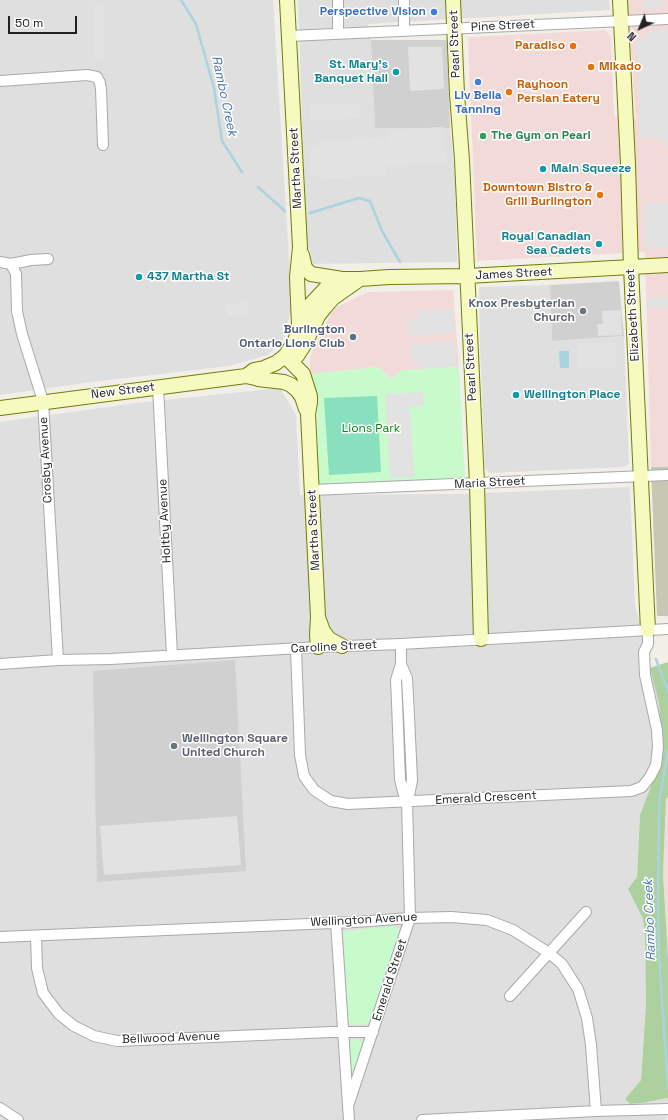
<!DOCTYPE html>
<style>
body{margin:0}
#map{position:relative;width:668px;height:1120px;overflow:hidden;background:#f2efe9;font-family:"Space Grotesk",sans-serif}
canvas{display:block}
.north{position:absolute;left:620px;top:8px;width:40px;height:40px;-webkit-text-stroke:3px #fff;paint-order:stroke;rotate:224deg;font-size:11px;font-weight:700;line-height:16px;text-align:center;color:#222}
.north::after{content:'';display:block;margin:auto;width:14px;height:18px;background:#222;clip-path:polygon(50% 0,100% 100%,50% 72%,0 100%)}
.scale{position:absolute;left:8px;top:16px;width:69px;height:18px;box-sizing:border-box;border:2px solid #222;border-top:0;padding-left:5px;font-size:12px;line-height:14px;white-space:nowrap;color:#222;-webkit-text-stroke:3px #fff;paint-order:stroke}
</style>
<div id="map">
<canvas width="668" height="1120"></canvas>
<div class="north">N</div>
<div class="scale">50 m</div>
</div>
<script>
const c = document.querySelector('canvas').getContext('2d');
c.lineJoin = 'round';
function paint(path, color) { c.fillStyle = color; c.fill(path, 'evenodd'); }
const poly = rows => new Path2D(rows.map(r => 'M' + r).join(''));
function stroke(path, color, width, dash) { c.strokeStyle = color; c.lineWidth = width; c.lineCap = dash ? 'butt' : 'round'; c.setLineDash(dash || []); c.stroke(path); }
function label(font, color, halo, rows, align = 'center') {
  c.font = font + ' "Space Grotesk",sans-serif'; c.lineWidth = 3; c.setLineDash([]); c.textBaseline = 'middle'; c.strokeStyle = halo; c.fillStyle = color; for (const [text, x, y, turn = 0] of rows) {
    c.save(); c.translate(x, y); c.rotate((+turn || 0) * Math.PI / 180); c.textAlign = isNaN(turn) ? turn : align; if (halo) c.strokeText(text, 0, 0); c.fillText(text, 0, 0); c.restore();
  }
}
paint(poly([
 [0,0,273,0,292,307,283,340,268,355,229,366,84,383,0,395],
 [298,0,609,0,610,10,368,24,371,40,375,128,450,128,455,178,457,262,307,264],
 [550,285,552,341,624,336,629,464,624,467,489,473,485,468,480,345,479,287],
 [280,388,296,415,300,495,461,494,630,487,635,604,659,704,662,737,653,781,640,815,637,877,628,889,643,919,645,937,646,1005,641,1080,625,1099,630,1104,642,1103,668,1098,668,1115,666,1120,0,1120,0,422,136,403]
]), '#e0dfdf');
paint(poly([
 [627,0,668,0,668,467,651,467,645,252,477,261,468,38,470,37,549,33,604,30,607,32,611,37,614,116,636,119],
 [453,290,459,367,402,370,391,379,379,367,310,374,310,357,333,309,368,292],
 [668,797,668,959,663,874,666,798]
]), '#f2dad9');
paint(poly([
 [371,40,447,40,450,128,375,128],
 [619,281,624,336,552,341,550,285],
 [235,660,246,871,97,882,93,671]
]), '#d0d0d0');
paint(poly([
 [651,467,668,467,668,616,657,616]
]), '#c7c7b4');
paint(poly([
 [668,662,668,797,666,799,663,874,668,959,668,1098,642,1103,630,1104,625,1099,641,1080,646,1005,645,937,643,919,628,889,637,877,640,815,653,781,662,738,659,704,650,668]
]), '#add19e');
paint(poly([
 [379,367,391,379,402,370,459,367,465,478,318,485,317,401,315,387,310,374],
 [393,926,399,928,400,935,373,1019,369,1024,351,1025,348,1023,347,1019,343,934,346,931],
 [357,1039,366,1042,351,1081,350,1078,349,1041]
]), '#c8facc');
paint(poly([
 [377,396,381,472,329,475,324,398]
]), '#88e0be');
paint(poly([
 [643,0,663,0,663,9,643,9],
 [93,5,104,5,104,59,93,59],
 [652,30,668,30,668,146,664,146,662,141,653,138,641,138,636,41,641,41],
 [408,47,442,47,444,89,410,91],
 [359,103,360,118,310,121,309,105],
 [443,127,446,163,387,166,387,175,321,179,315,176,311,176,310,148,316,148,319,145,319,141,385,137,386,143,388,143,388,130],
 [668,203,668,248,648,249,645,246,644,204],
 [668,297,668,308,647,309,646,298],
 [248,302,249,315,228,317,226,304],
 [453,309,453,333,408,336,407,319,418,319,417,311],
 [621,310,622,335,598,336,597,324,603,324,602,311],
 [454,342,455,367,417,368,417,360,410,360,409,344],
 [578,343,616,343,616,368,579,369],
 [423,392,424,406,405,408,406,409,410,409,414,477,390,478,385,394],
 [237,816,241,865,104,875,100,826]
]), '#e2e2e2');
paint(poly([
 [559,351,569,351,569,368,560,368]
]), '#aad3df');
stroke(poly([
 [181,0,196,24,214,88,222,141,242,172],
 [258,187,285,211],
 [310,213,359,198,370,201,382,231,400,262],
 [656,659,668,692],
 [668,751,659,803,658,904,659,954,668,1088]
]), '#aad3df', 2.5);
const street = poly([
 [338,0,338,34],
 [404,0,404,31],
 [289,36,668,19],
 [0,81,87,75,97,77,100,83,101,89,103,145],
 [0,262,11,264,31,260,48,259],
 [11,264,16,274,17,311,22,334,43,401,58,660],
 [158,387,172,655],
 [312,490,668,475],
 [401,644,401,664,396,680,397,703,400,779,403,792,407,801],
 [296,649,300,755,304,776,314,790,331,801,348,804,631,791,642,787,650,777,656,765,658,747,657,730,645,675,644,652,648,644,648,630],
 [0,664,58,660,111,659,318,647,401,644,668,629],
 [336,922,349,1120],
 [36,936,37,968,43,993,59,1014,74,1026,94,1036,117,1041,332,1032,373,1032],
 [0,937,356,922,410,918,451,917,487,920,513,930,549,953,562,964,578,989,587,1018,591,1045,596,1111],
 [510,996,586,912],
 [348,1106,410,918,407,801,410,791,412,780,409,716,407,678,401,664],
 [0,1108,18,1120],
 [422,1120,596,1111,668,1109]
]);
const secondary = poly([
 [287,0,300,247,297,277,299,325],
 [453,0,457,94,462,160,477,484,481,639],
 [620,0,628,164,631,267,648,630],
 [302,255,305,268,311,274,342,279],
 [285,356,303,374,310,396,310,402,308,414,318,617,317,635,318,647],
 [297,356,306,342,318,316,325,307,333,298,360,279],
 [246,376,254,370,264,368,276,363,285,356,294,343,303,320,311,304,326,288,342,279,360,279,389,277,467,276,668,265],
 [258,379,284,382,291,385,297,390,302,397,306,409],
 [0,408,246,376,255,378],
 [319,620,323,631,329,639,342,646]
]);
stroke(street, '#a9a9a9', 12);
stroke(secondary, '#707d05', 16);
stroke(street, '#fff', 10);
stroke(secondary, '#f7fabf', 14);
for (const [x, y, r, color] of [
 [434,12,4,"#3f7fe0"],
 [573,46,4,"#e8710a"],
 [591,67,4,"#e8710a"],
 [396,72,4,"#0f9aa8"],
 [478,82,4,"#3f7fe0"],
 [509,92,4,"#e8710a"],
 [483,136,4,"#2e9e5b"],
 [543,169,4,"#0f9aa8"],
 [600,195,4,"#e8710a"],
 [599,244,4,"#0f9aa8"],
 [139,277,4,"#0f9aa8"],
 [583,311,4,"#6b7280"],
 [353,337,4,"#5c6f8a"],
 [516,395,4,"#0f9aa8"],
 [174,746,4,"#6b7280"]
]) { const dot = new Path2D(); dot.arc(x, y, r, 0, 2 * Math.PI); c.fillStyle = color; c.fill(dot); stroke(dot, '#fff', 1.5); }
label('bold 12px', '#366cbe', '#fff', [
 ["Perspective Vision",426,12],
 ["Liv Bella",478,96,"center"],
 ["Tanning",478,110,"center"]
], 'right');
label('12px', '#222', '#fff', [
 ["Pine Street",503,26,-3],
 ["Pearl Street",455,44,-92],
 ["Martha Street",296,168,-93],
 ["James Street",514,274,-3],
 ["Elizabeth Street",633,315,-93],
 ["Pearl Street",471,367,-93],
 ["New Street",123,391,-7],
 ["Crosby Avenue",46,460,-93],
 ["Maria Street",490,483,-3],
 ["Holtby Avenue",165,521,-93],
 ["Martha Street",314,530,-93],
 ["Caroline Street",334,647,-3],
 ["Emerald Crescent",486,798,-3],
 ["Wellington Avenue",364,920,-3],
 ["Emerald Street",390,980,-72],
 ["Bellwood Avenue",171,1038,-2]
]);
label('bold 12px', '#c56008', '#fff', [
 ["Paradiso",565,46],
 ["Mikado",599,67,"left"],
 ["Rayhoon",517,85,"left"],
 ["Persian Eatery",517,99,"left"],
 ["Downtown Bistro &",592,188],
 ["Grill Burlington",592,202]
], 'right');
label('bold 12px', '#0d838f', '#fff', [
 ["St. Mary's",388,65,"right"],
 ["Banquet Hall",388,79,"right"],
 ["Main Squeeze",551,169],
 ["Royal Canadian",591,237,"right"],
 ["Sea Cadets",591,251,"right"],
 ["437 Martha St",147,277],
 ["Wellington Place",524,395]
], 'left');
label('bold 12px', '#27864d', '#fff', [
 ["The Gym on Pearl",491,136]
], 'left');
label('bold 12px', '#5b616d', '#fff', [
 ["Knox Presbyterian",575,304],
 ["Church",575,318],
 ["Wellington Square",182,739,"left"],
 ["United Church",182,753,"left"]
], 'right');
label('bold 12px', '#4e5e75', '#fff', [
 ["Burlington",345,330],
 ["Ontario Lions Club",345,344]
], 'right');
label('12px', '#0c8416', '#fff', [
 ["Lions Park",371,429]
]);
label('italic 13px', '#4a7aab', '#fff', [
 ["Rambo Creek",224,96,78],
 ["Rambo Creek",650,920,-92]
]);
</script>
